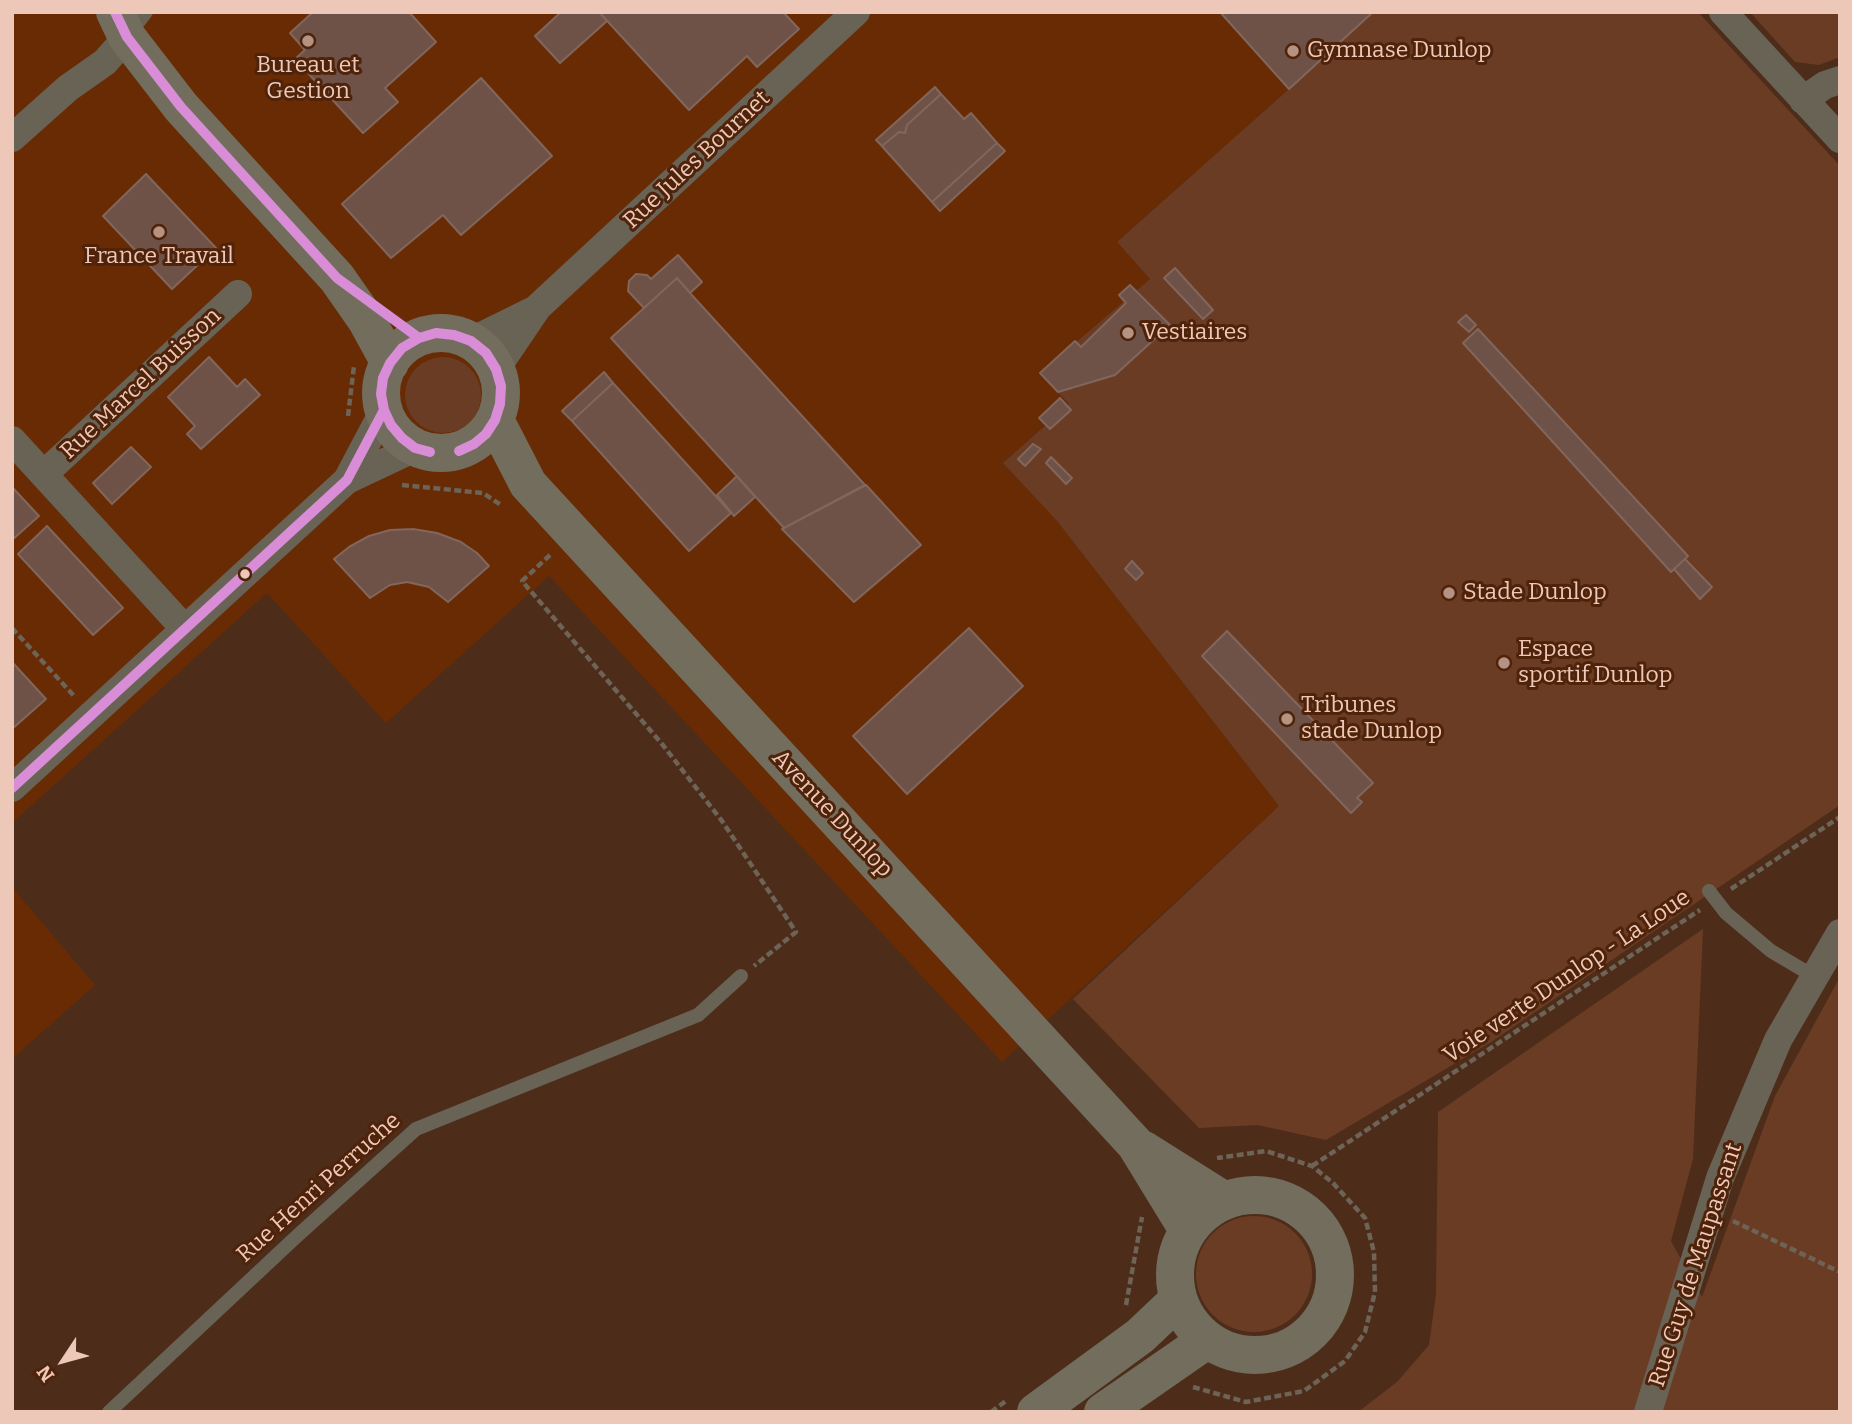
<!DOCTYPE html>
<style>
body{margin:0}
#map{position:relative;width:1852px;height:1424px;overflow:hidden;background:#4d2d1a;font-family:Bitter,serif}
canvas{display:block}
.frame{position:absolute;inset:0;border:14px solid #edc8b8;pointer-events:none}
.north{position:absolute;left:28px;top:1326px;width:70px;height:70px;-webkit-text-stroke:5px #4f230a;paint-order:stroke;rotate:234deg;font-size:19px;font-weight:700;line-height:28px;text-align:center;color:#edc8b8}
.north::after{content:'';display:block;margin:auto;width:24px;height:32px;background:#edc8b8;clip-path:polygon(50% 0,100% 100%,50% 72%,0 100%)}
</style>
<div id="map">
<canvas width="1852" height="1424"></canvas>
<div class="frame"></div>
<div class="north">N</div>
</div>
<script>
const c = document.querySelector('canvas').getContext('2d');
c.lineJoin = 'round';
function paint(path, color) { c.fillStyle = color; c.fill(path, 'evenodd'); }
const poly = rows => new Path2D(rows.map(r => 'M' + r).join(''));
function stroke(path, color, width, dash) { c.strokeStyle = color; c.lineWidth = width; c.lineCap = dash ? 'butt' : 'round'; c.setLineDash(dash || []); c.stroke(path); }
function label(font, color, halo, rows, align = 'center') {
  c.font = font + ' Bitter,serif'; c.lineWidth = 6; c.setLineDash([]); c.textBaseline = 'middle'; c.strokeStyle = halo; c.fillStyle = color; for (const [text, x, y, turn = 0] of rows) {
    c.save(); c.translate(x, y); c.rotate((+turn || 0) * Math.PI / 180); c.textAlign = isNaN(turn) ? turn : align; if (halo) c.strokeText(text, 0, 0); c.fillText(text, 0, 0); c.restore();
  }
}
paint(poly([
 [12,12,1220,12,1289,89,1117,242,1150,279,1040,373,1069,403,1003,463,1057,521,1279,806,1002,1062,549,576,386,723,267,593,12,823],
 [12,887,95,985,12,1059]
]), '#682b04');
paint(poly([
 [1220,12,1698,12,1840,166,1840,805,1491,1042,1326,1140,1258,1125,1199,1128,1073,999,1279,806,1057,521,1003,463,1069,404,1040,373,1150,279,1117,242,1289,89],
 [1750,12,1840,12,1840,57,1819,65,1795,62],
 '405 395a38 38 0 1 1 76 0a38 38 0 1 1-76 0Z',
 [1703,929,1693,1159,1671,1241,1702,1297,1775,1096,1840,977,1840,1412,1358,1412,1397,1382,1429,1345,1436,1294,1438,1112],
 '1196 1274a58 58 0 1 1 116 0a58 58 0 1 1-116 0Z'
]), '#6b3c24');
const building = poly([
 [313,12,409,12,436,42,385,88,398,102,363,133,295,59,305,50,290,33,313,12],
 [561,12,599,12,607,21,560,63,535,36,561,12],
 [599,12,783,12,799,29,757,67,747,56,689,110,599,12],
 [1220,12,1373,12,1289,89,1220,12],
 [481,78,552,156,461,235,443,215,391,258,342,204,481,78],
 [935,87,941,94,907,125,905,133,899,132,882,146,876,140,935,87],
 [941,94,964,119,971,113,997,143,932,202,880,144,882,146,899,132,905,133,907,125,941,94],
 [997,143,1005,151,940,211,932,202,997,143],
 [146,174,216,248,172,289,103,216,146,174],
 [678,255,702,282,690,293,677,278,644,308,628,291,629,281,636,274,647,275,651,279,678,255],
 [1175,268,1213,310,1203,319,1164,278,1175,268],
 [677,278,690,293,865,485,784,528,611,338,677,278],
 [1130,285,1170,325,1115,375,1058,392,1040,373,1075,341,1081,347,1126,303,1119,295,1130,285],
 [1466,315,1476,325,1469,332,1458,322,1466,315],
 [1478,329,1688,556,1671,572,1463,343,1478,329],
 [209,357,237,387,245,379,260,395,201,449,187,434,195,426,168,397,209,357],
 [604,372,613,383,572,421,562,411,604,372],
 [613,383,731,513,689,551,572,421,613,383],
 [1060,398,1071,410,1050,429,1039,418,1060,398],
 [1033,444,1041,449,1025,466,1018,459,1033,444],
 [131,447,151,467,112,504,93,483,131,447],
 [1051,457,1072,478,1066,484,1046,463,1051,457],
 [737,476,755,497,734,516,717,495,737,476],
 [866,485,921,545,854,602,782,529,866,485],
 [12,487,39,516,12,540,12,487],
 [47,526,123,608,93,635,18,554,47,526],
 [413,529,437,533,461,542,477,553,489,566,448,602,429,587,407,582,390,585,370,598,334,559,349,547,369,536,390,530,413,529],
 [1685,559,1712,587,1700,599,1674,569,1685,559],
 [1132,561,1143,573,1136,580,1125,569,1132,561],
 [969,628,1023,686,907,794,853,736,969,628],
 [1227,631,1373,783,1357,798,1362,802,1351,813,1202,656,1227,631],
 [12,662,46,699,12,729,12,662]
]);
paint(building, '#6e5248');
stroke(building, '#82665c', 2);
stroke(poly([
 [348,416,354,366],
 [402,485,483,493,501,505],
 [550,555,522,581,662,744,722,821,796,932,754,966],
 [12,628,75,697],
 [1731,889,1840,817],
 [1312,1166,1700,910],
 [1733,1221,1840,1272],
 [1126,1305,1142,1217],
 [1193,1387,1246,1402,1304,1391,1345,1361,1365,1332,1375,1292,1374,1252,1365,1218,1333,1183,1312,1166,1266,1151,1217,1158],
 [991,1412,1006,1401]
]), '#6d6356', 4.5, [7, 3.5]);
stroke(poly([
 [130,33,146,12],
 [1709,891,1726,913,1771,951,1815,977],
 [109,1412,297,1236,416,1129,698,1015,741,976]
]), '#696356', 14);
stroke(poly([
 [1723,12,1840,139],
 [1803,100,1825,85,1840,80],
 [12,138,68,88,105,62,127,37],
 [471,341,536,309],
 [496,369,538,307,856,12],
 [12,440,184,628],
 [44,474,238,294],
 [347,480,384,410],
 [12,788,347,480,415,448],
 [1648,1412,1720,1178,1778,1040,1840,933]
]), '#696356', 28);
stroke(poly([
 [115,12,127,37,181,107,337,278,367,321,390,363],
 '381 393a60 60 0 1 1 120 0a60 60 0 1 1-120 0Z',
 [495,420,528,484,1136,1145,1188,1230],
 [1144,1150,1225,1201],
 '1175 1275a80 80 0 1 1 160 0a80 80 0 1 1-160 0Z',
 [1036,1412,1140,1336,1178,1300],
 [1103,1412,1207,1340]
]), '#726d5d', 38);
stroke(poly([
 [115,12,127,37,181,107,337,278,419,338],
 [430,452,415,448,402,438,391,425,384,410,381,394,383,378,390,363,402,348,419,338,436,333,454,335,471,341,486,353,496,369,501,386,500,404,495,420,486,434,474,444,459,451],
 [12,788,347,480,384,410]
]), '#d98dd7', 10);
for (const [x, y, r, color] of [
 [308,41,7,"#b59281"],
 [1293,51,7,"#b59281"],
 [159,232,7,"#b59281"],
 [1128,333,7,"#b59281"],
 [245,574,6,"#edc8b8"],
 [1449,593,7,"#b59281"],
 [1504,663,7,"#b59281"],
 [1287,719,7,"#b59281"]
]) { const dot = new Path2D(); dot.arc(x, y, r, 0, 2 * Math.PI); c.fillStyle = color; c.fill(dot); stroke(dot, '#4f230a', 2.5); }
label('23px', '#edc8b8', '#4f230a', [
 ["Gymnase Dunlop",1307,51],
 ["Bureau et",308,66,"center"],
 ["Gestion",308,92,"center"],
 ["France Travail",159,257,"center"],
 ["Vestiaires",1142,333],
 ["Stade Dunlop",1463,593],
 ["Espace",1518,650],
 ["sportif Dunlop",1518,676],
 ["Tribunes",1301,706],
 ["stade Dunlop",1301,732]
], 'left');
label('23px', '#edc8b8', '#4f230a', [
 ["Rue Jules Bournet",697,160,-43],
 ["Rue Marcel Buisson",141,384,-43],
 ["Avenue Dunlop",832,814,47],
 ["Voie verte Dunlop - La Loue",1567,977,-34],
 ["Rue Henri Perruche",319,1188,-42],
 ["Rue Guy de Maupassant",1696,1265,-72]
]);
</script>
